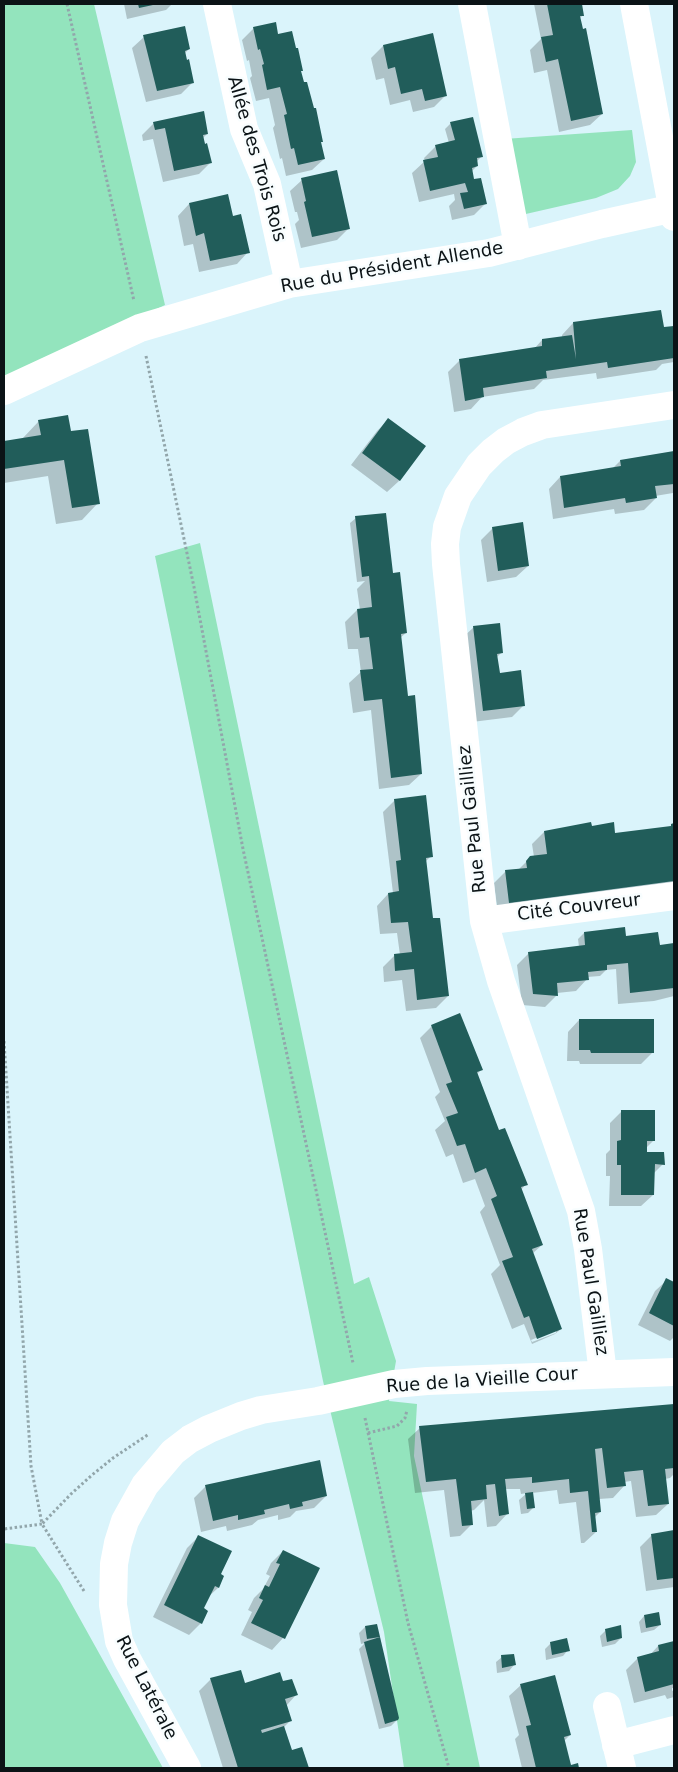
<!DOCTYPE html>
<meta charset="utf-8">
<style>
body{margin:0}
#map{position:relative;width:678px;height:1772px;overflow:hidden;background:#daf4fb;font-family:"DejaVu Sans",sans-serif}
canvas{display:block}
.frame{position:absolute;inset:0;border:5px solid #0b1316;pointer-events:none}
</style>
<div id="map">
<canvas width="678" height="1772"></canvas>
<div class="frame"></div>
</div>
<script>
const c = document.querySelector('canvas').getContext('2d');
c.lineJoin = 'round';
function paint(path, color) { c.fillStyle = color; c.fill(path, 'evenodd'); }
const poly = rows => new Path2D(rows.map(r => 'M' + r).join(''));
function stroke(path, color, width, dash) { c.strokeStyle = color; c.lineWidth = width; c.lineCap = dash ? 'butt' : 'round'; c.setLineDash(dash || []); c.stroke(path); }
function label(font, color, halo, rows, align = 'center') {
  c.font = font + ' "DejaVu Sans",sans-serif'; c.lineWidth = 5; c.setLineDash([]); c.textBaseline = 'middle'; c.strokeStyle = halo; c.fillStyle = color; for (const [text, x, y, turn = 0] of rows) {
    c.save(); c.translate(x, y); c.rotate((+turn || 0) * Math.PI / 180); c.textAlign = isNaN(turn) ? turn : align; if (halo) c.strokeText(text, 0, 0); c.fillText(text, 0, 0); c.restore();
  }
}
paint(poly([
 [4,4,94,4,165,305,4,382],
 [632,130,636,162,630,176,618,189,596,198,517,216,504,139],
 [200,543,354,1284,369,1277,396,1361,389,1401,417,1404,414,1456,480,1768,404,1768,384,1632,323,1381,155,556],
 [4,1543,35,1547,60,1583,163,1768,4,1768]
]), '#93e4bd');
paint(poly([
 [124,4,172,4,166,10,127,19],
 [534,4,580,4,583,15,579,19,602,114,590,125,559,132,547,70,534,73,530,50,541,39],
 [254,28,277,36,302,70,300,72,322,141,320,143,324,159,312,170,286,176,282,158,280,159,273,128,275,125,269,98,256,101,250,78,252,76,249,60,247,61,242,40],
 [432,35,446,95,434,107,413,112,410,100,390,105,384,78,376,80,371,58,383,46],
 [144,37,189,49,184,54,193,82,181,94,146,102,132,48],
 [154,123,207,134,203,138,211,162,199,174,163,182,153,139,143,141,142,135],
 [451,123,481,157,476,162,477,166,471,172,473,181,486,203,474,215,452,220,449,206,455,200,454,194,419,202,412,173,425,161,424,158,436,146,449,143,445,129],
 [302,180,349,228,337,240,301,248,295,224,299,220,297,212,295,212,290,191],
 [189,204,232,217,248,252,237,264,199,272,193,244,184,246,178,216],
 [573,323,663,329,674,327,674,362,662,364,656,370,597,379,596,373,543,380,534,389,482,397,471,409,454,412,448,372,460,360,534,349,542,340,562,337,562,335],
 [388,420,425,446,399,481,387,492,351,465,377,431],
 [39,421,70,432,98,503,82,520,56,524,48,476,4,483,4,442,22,439],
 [674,452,674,499,673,493,655,496,656,498,644,510,615,514,614,509,553,519,549,489,560,477,612,469,620,461],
 [356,518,392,574,406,633,400,638,407,697,421,774,409,785,379,789,371,710,353,713,349,683,361,672,358,649,348,649,345,622,357,610,360,610,357,589,365,581,357,582,350,523],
 [493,528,528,566,516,577,487,582,481,540],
 [474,627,502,652,496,658,498,674,524,705,512,717,472,722,462,638],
 [395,800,431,856,425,862,432,920,448,996,436,1008,406,1011,402,980,384,982,383,967,395,955,400,955,397,933,380,934,377,906,388,894,393,893,383,812],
 [674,824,674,891,498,914,494,883,506,871,518,870,530,858,534,857,532,844,544,832,591,827,614,834,669,827],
 [624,928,625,938,658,946,674,944,674,996,654,1001,618,1004,616,969,606,970,600,976,587,977,587,979,576,991,557,993,557,995,545,1007,522,1005,517,965,529,953,579,947,578,939,584,933],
 [460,1015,481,1070,476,1075,498,1132,526,1184,521,1190,542,1245,532,1254,561,1329,555,1334,532,1344,524,1324,512,1329,491,1274,500,1265,480,1212,485,1206,475,1179,463,1183,453,1154,446,1157,435,1130,445,1121,435,1097,440,1092,420,1038,432,1026],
 [556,1330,556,1333,532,1342,531,1340],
 [579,1020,653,1052,641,1064,580,1064,579,1061,567,1061,568,1032],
 [622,1111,654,1140,645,1149,645,1153,663,1164,653,1174,653,1195,641,1206,609,1206,610,1176,606,1176,606,1154,610,1150,610,1123],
 [667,1280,674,1284,674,1337,670,1341,638,1325,655,1291],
 [674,1405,674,1474,670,1478,665,1479,668,1504,656,1515,636,1517,631,1481,624,1482,624,1486,613,1498,599,1499,600,1512,595,1517,596,1532,584,1543,581,1543,576,1502,559,1504,557,1490,532,1493,534,1507,528,1513,521,1514,519,1500,527,1493,521,1494,520,1489,505,1489,507,1514,496,1526,487,1527,484,1500,474,1510,470,1511,472,1524,460,1536,450,1537,444,1490,415,1493,408,1439,420,1428],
 [206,1486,326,1496,314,1508,296,1511,290,1517,278,1520,278,1515,258,1520,252,1525,227,1531,226,1526,201,1532,194,1498],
 [674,1531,674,1587,646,1591,640,1547,652,1535],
 [199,1536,219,1575,223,1577,218,1588,208,1597,202,1609,201,1623,189,1635,153,1617,187,1548],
 [283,1551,283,1638,272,1650,241,1635,252,1612,248,1610,254,1598,263,1589,270,1576,266,1574,271,1563],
 [644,1616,660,1625,654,1630,641,1633,639,1622],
 [376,1625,397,1720,391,1726,379,1729,359,1649,365,1643,361,1644,359,1633,365,1627],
 [606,1630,621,1638,615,1644,602,1647,600,1636],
 [674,1642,674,1688,672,1688,672,1691,674,1690,674,1697,667,1699,665,1695,634,1703,626,1670,638,1658,649,1656,658,1646],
 [551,1643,568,1650,563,1656,546,1660,545,1649],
 [502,1657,514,1665,509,1671,497,1673,496,1662],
 [211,1679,245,1685,283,1683,296,1695,286,1706,290,1721,284,1727,291,1751,302,1748,308,1768,223,1768,199,1691],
 [521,1685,570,1735,564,1741,571,1767,577,1765,577,1768,522,1768,515,1739,519,1735,509,1696]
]), '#0003');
paint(poly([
 [138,4,153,4,153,5,139,8],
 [547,4,582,4,584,16,580,16,583,29,586,28,603,114,571,121,558,59,546,62,541,37,553,35],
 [276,22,278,34,292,31,296,48,298,48,303,71,301,71,304,82,307,82,314,108,316,108,323,142,321,142,325,159,298,165,294,148,291,149,284,115,287,114,280,87,267,90,262,65,264,64,260,49,258,50,253,27],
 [185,26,190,49,185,51,187,60,189,59,194,83,157,91,143,35],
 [433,33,447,96,425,101,422,89,401,94,395,67,388,69,383,45],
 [204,111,208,134,203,135,205,144,207,143,212,163,174,171,165,128,155,130,153,122],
 [473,117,483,157,477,158,478,166,472,168,474,179,481,178,487,204,464,209,460,193,468,192,465,183,430,191,423,160,438,157,435,145,455,140,450,122],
 [337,170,350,229,312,237,304,202,306,201,301,178],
 [228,194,233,216,241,214,250,253,210,261,204,233,196,236,189,203],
 [661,310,664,327,674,326,674,358,608,368,607,362,546,371,547,378,483,388,484,397,465,401,459,359,542,346,542,339,572,335,576,359,573,322],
 [68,415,71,431,88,429,100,504,72,508,64,460,4,469,4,441,41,435,38,420],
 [388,418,426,446,400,481,362,453],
 [674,451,674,484,655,486,657,498,626,503,625,498,564,508,560,476,621,466,620,460],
 [386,513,393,573,400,572,407,633,401,634,408,696,415,695,422,774,391,778,382,699,364,701,360,670,373,669,369,637,360,638,357,609,372,607,369,576,362,577,355,516],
 [523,522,529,566,498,571,492,527],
 [500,623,503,653,497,654,500,673,521,670,525,706,483,711,473,626],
 [426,795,433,857,426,858,433,918,440,918,449,996,417,1000,414,969,395,971,394,954,412,952,408,922,391,923,388,893,399,891,396,861,401,860,394,799],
 [591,822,592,826,614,822,615,833,671,826,671,824,674,823,674,881,509,903,505,870,527,868,526,861,530,856,547,854,544,831],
 [625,927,626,936,658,932,660,945,674,943,674,988,630,993,628,963,607,965,607,970,588,972,589,980,557,983,558,996,533,994,528,952,585,945,584,932],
 [460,1013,483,1070,477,1072,499,1130,505,1128,528,1185,521,1187,543,1245,532,1249,562,1329,537,1339,529,1316,524,1318,502,1261,513,1257,491,1199,497,1196,486,1168,475,1173,465,1144,457,1146,446,1117,458,1113,446,1084,452,1082,431,1025],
 [579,1019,654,1019,654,1053,591,1053,590,1050,579,1050],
 [621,1110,655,1110,655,1141,647,1141,647,1152,664,1152,665,1165,655,1164,654,1195,621,1195,621,1165,617,1165,617,1141,621,1140],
 [666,1278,674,1282,674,1326,649,1313],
 [674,1404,674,1468,665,1469,669,1504,648,1506,643,1470,624,1472,626,1486,607,1488,602,1448,595,1449,601,1512,595,1513,597,1532,592,1532,588,1491,570,1493,569,1479,532,1483,532,1477,505,1479,509,1514,499,1516,495,1484,486,1485,487,1499,471,1501,473,1525,462,1526,456,1479,426,1482,419,1426],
 [320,1460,327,1496,302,1502,303,1506,290,1509,289,1504,264,1510,265,1514,238,1520,238,1515,213,1521,205,1485],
 [533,1492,535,1508,527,1509,525,1493],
 [674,1530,674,1578,657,1580,651,1534],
 [198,1535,232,1551,221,1574,224,1576,219,1588,215,1586,204,1608,208,1611,202,1624,164,1605],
 [283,1550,320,1568,285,1639,251,1623,263,1600,259,1598,265,1585,269,1587,280,1564,276,1563],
 [659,1612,661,1625,646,1628,644,1615],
 [377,1624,399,1718,398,1720,385,1724,364,1642,380,1637,367,1639,365,1626],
 [621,1625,622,1638,607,1642,605,1629],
 [567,1638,570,1651,552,1655,550,1642],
 [674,1641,674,1684,645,1692,637,1657,659,1651,658,1645],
 [514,1654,516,1665,502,1668,501,1655],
 [241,1670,245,1683,280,1672,283,1681,292,1679,298,1695,285,1699,292,1721,261,1730,262,1733,284,1726,292,1750,302,1747,309,1768,238,1768,210,1678],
 [555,1675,571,1735,564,1737,571,1765,578,1763,579,1768,536,1768,526,1726,531,1725,520,1684]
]), '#215d5a');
stroke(poly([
 [67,4,134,301],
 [146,356,194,587,243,849,353,1363],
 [4,1041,31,1466,42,1524,4,1529],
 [365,1418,408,1623,449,1768],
 [368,1433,397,1426,405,1418,407,1410],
 [84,1591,42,1524,71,1494,92,1475,113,1458,149,1434]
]), '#92a6ab', 3, [2.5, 2.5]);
stroke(poly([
 [217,4,244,129,267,184,289,284],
 [472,4,518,246],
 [634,4,674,217],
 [4,391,140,328,289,284,489,253,602,224,674,208],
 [484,921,674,896],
 [603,1374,588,1249,581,1211,501,981,484,921,446,564,445,544,447,527,458,496,479,465,493,451,506,441,523,432,542,425,674,405],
 [607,1706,622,1768],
 [616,1745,674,1730],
 [187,1768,127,1659,119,1641,113,1605,114,1564,118,1543,125,1521,145,1485,173,1452,190,1439,209,1429,241,1416,261,1410,318,1401,394,1384,427,1381,674,1372]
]), '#fff', 28);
label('18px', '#0b1316', '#f8fdfe', [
 ["Allée des Trois Rois",256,159,74],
 ["Rue du Président Allende",392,268,-10],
 ["Rue Paul Gailliez",473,819,-96],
 ["Cité Couvreur",579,908,-7],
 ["Rue Paul Gailliez",590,1282,81],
 ["Rue de la Vieille Cour",482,1381,-4],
 ["Rue Latérale",146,1688,63]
]);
</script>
